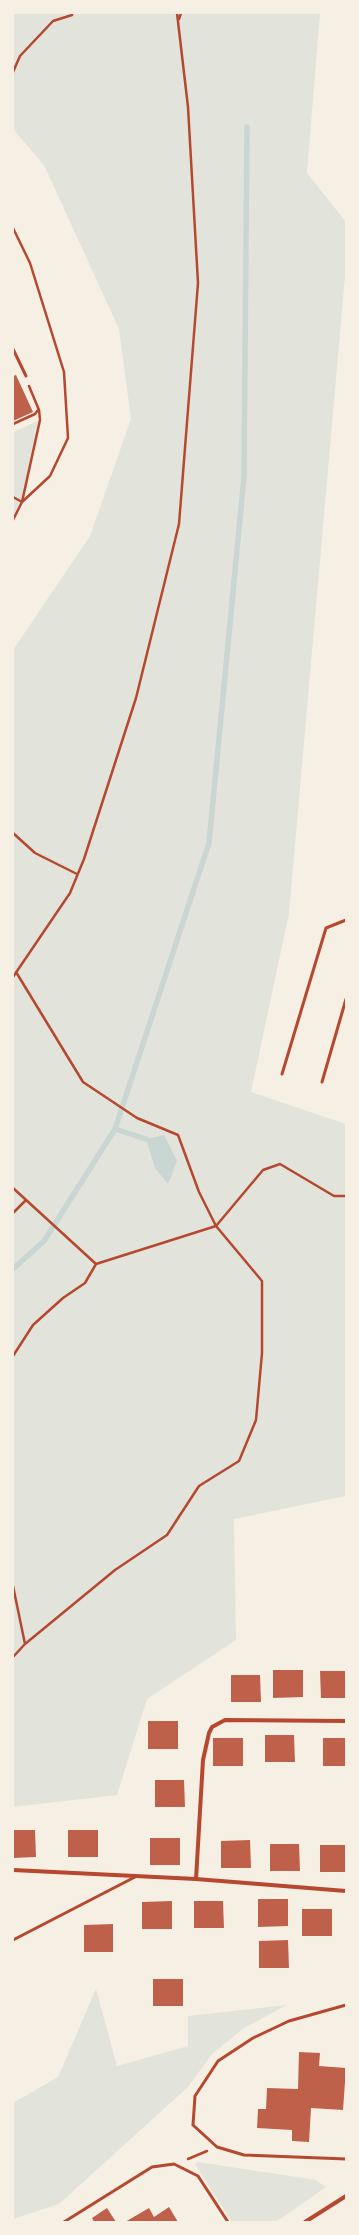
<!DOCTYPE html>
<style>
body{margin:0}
#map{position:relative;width:359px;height:2235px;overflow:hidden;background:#f6efe4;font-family:"Fira Sans Condensed",sans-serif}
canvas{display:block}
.frame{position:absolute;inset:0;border:14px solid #f6efe4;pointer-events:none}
</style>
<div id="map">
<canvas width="359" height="2235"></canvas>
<div class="frame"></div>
</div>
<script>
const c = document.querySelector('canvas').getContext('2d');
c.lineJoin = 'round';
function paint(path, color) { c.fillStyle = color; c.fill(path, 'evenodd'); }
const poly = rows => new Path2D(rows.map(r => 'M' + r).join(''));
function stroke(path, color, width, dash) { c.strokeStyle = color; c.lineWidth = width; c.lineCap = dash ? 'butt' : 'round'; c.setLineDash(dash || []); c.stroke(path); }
paint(poly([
 [13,13,320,13,307,173,346,222,346,265,289,913,251,1092,346,1124,346,1496,234,1519,236,1640,147,1699,117,1795,13,1807,13,650,90,536,131,419,119,329,44,165,13,129],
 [40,420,22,502,13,522,13,432],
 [96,1989,117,2066,188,2046,188,2016,287,2005,244,2028,212,2054,188,2087,59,2204,13,2219,13,2103,58,2077],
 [198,2162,316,2180,326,2187,276,2222,232,2222,195,2164]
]), '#e2e4dc');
paint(poly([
 [164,1135,177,1161,168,1184,155,1168,146,1139]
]), '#c9d6d2');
stroke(poly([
 [115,1129,146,1139],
 [13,1269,44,1241,115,1129,209,843,244,477,247,127]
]), '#c9d6d2', 5.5);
paint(poly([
 [16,375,33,412,13,421,13,376],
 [273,1670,303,1670,303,1697,273,1698],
 [320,1671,346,1671,346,1698,321,1698],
 [231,1675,260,1675,261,1702,231,1702],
 [148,1721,178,1721,178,1749,148,1749],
 [265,1735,294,1735,295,1762,265,1762],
 [213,1738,243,1738,243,1766,213,1766],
 [323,1738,346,1738,346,1766,323,1766],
 [155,1780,184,1780,185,1807,155,1807],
 [13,1830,35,1830,36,1857,13,1858],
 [68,1830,98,1830,98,1857,68,1857],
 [150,1838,180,1838,180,1865,150,1865],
 [250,1840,251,1868,221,1868,221,1841],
 [270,1844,299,1844,300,1871,270,1871],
 [320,1845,346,1845,346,1872,320,1872],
 [258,1899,288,1899,288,1926,258,1927],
 [172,1901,172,1929,142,1929,142,1902],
 [194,1901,223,1901,224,1928,194,1928],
 [302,1909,332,1909,332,1936,302,1936],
 [113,1924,113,1952,84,1952,84,1925],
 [288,1940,289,1968,259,1968,259,1941],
 [153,1979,183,1979,183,2006,153,2006],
 [299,2052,320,2053,319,2066,346,2068,343,2110,311,2108,309,2142,292,2141,292,2130,257,2128,258,2109,266,2109,267,2088,298,2089],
 [169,2207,178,2222,125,2222,149,2208,154,2217],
 [107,2208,116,2222,94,2222,92,2218]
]), '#bf614a');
stroke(poly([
 [179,19,181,13],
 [13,72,20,56,53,21,72,15,72,13],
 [13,228,30,263,64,372,68,438,50,476,22,502,13,497],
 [13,424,35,414,38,410],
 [13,520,22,502,40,420,39,410,29,386],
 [13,833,35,853,77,874],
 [16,972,83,1082,137,1118,178,1135,199,1192,216,1226,262,1281,262,1353,256,1420,239,1461,199,1486,167,1535,115,1570,25,1644],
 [13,977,70,893,84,859,136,698,179,524,198,283,188,107,177,13],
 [13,1188,96,1264],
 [13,1213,26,1200],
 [13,1356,33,1325,63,1298,85,1283,96,1264,216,1226,263,1170,280,1164,334,1196,346,1196],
 [13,1586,25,1644,13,1657],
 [188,2159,207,2151]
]), '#b5482f', 2.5);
stroke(poly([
 [13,349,26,376],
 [282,1074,326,928,346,920],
 [322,1082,346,999],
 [13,1940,135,1877],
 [346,2005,289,2021,253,2038,218,2061,195,2096,193,2125,217,2147,244,2155,346,2159],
 [64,2222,152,2167,174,2164,198,2176,228,2222]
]), '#b5482f', 3);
stroke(poly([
 [13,1870,196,1879,346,1891],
 [196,1879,203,1760,209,1733,212,1727,225,1720,346,1721],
 [305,2222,346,2196]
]), '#b5482f', 4);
</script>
